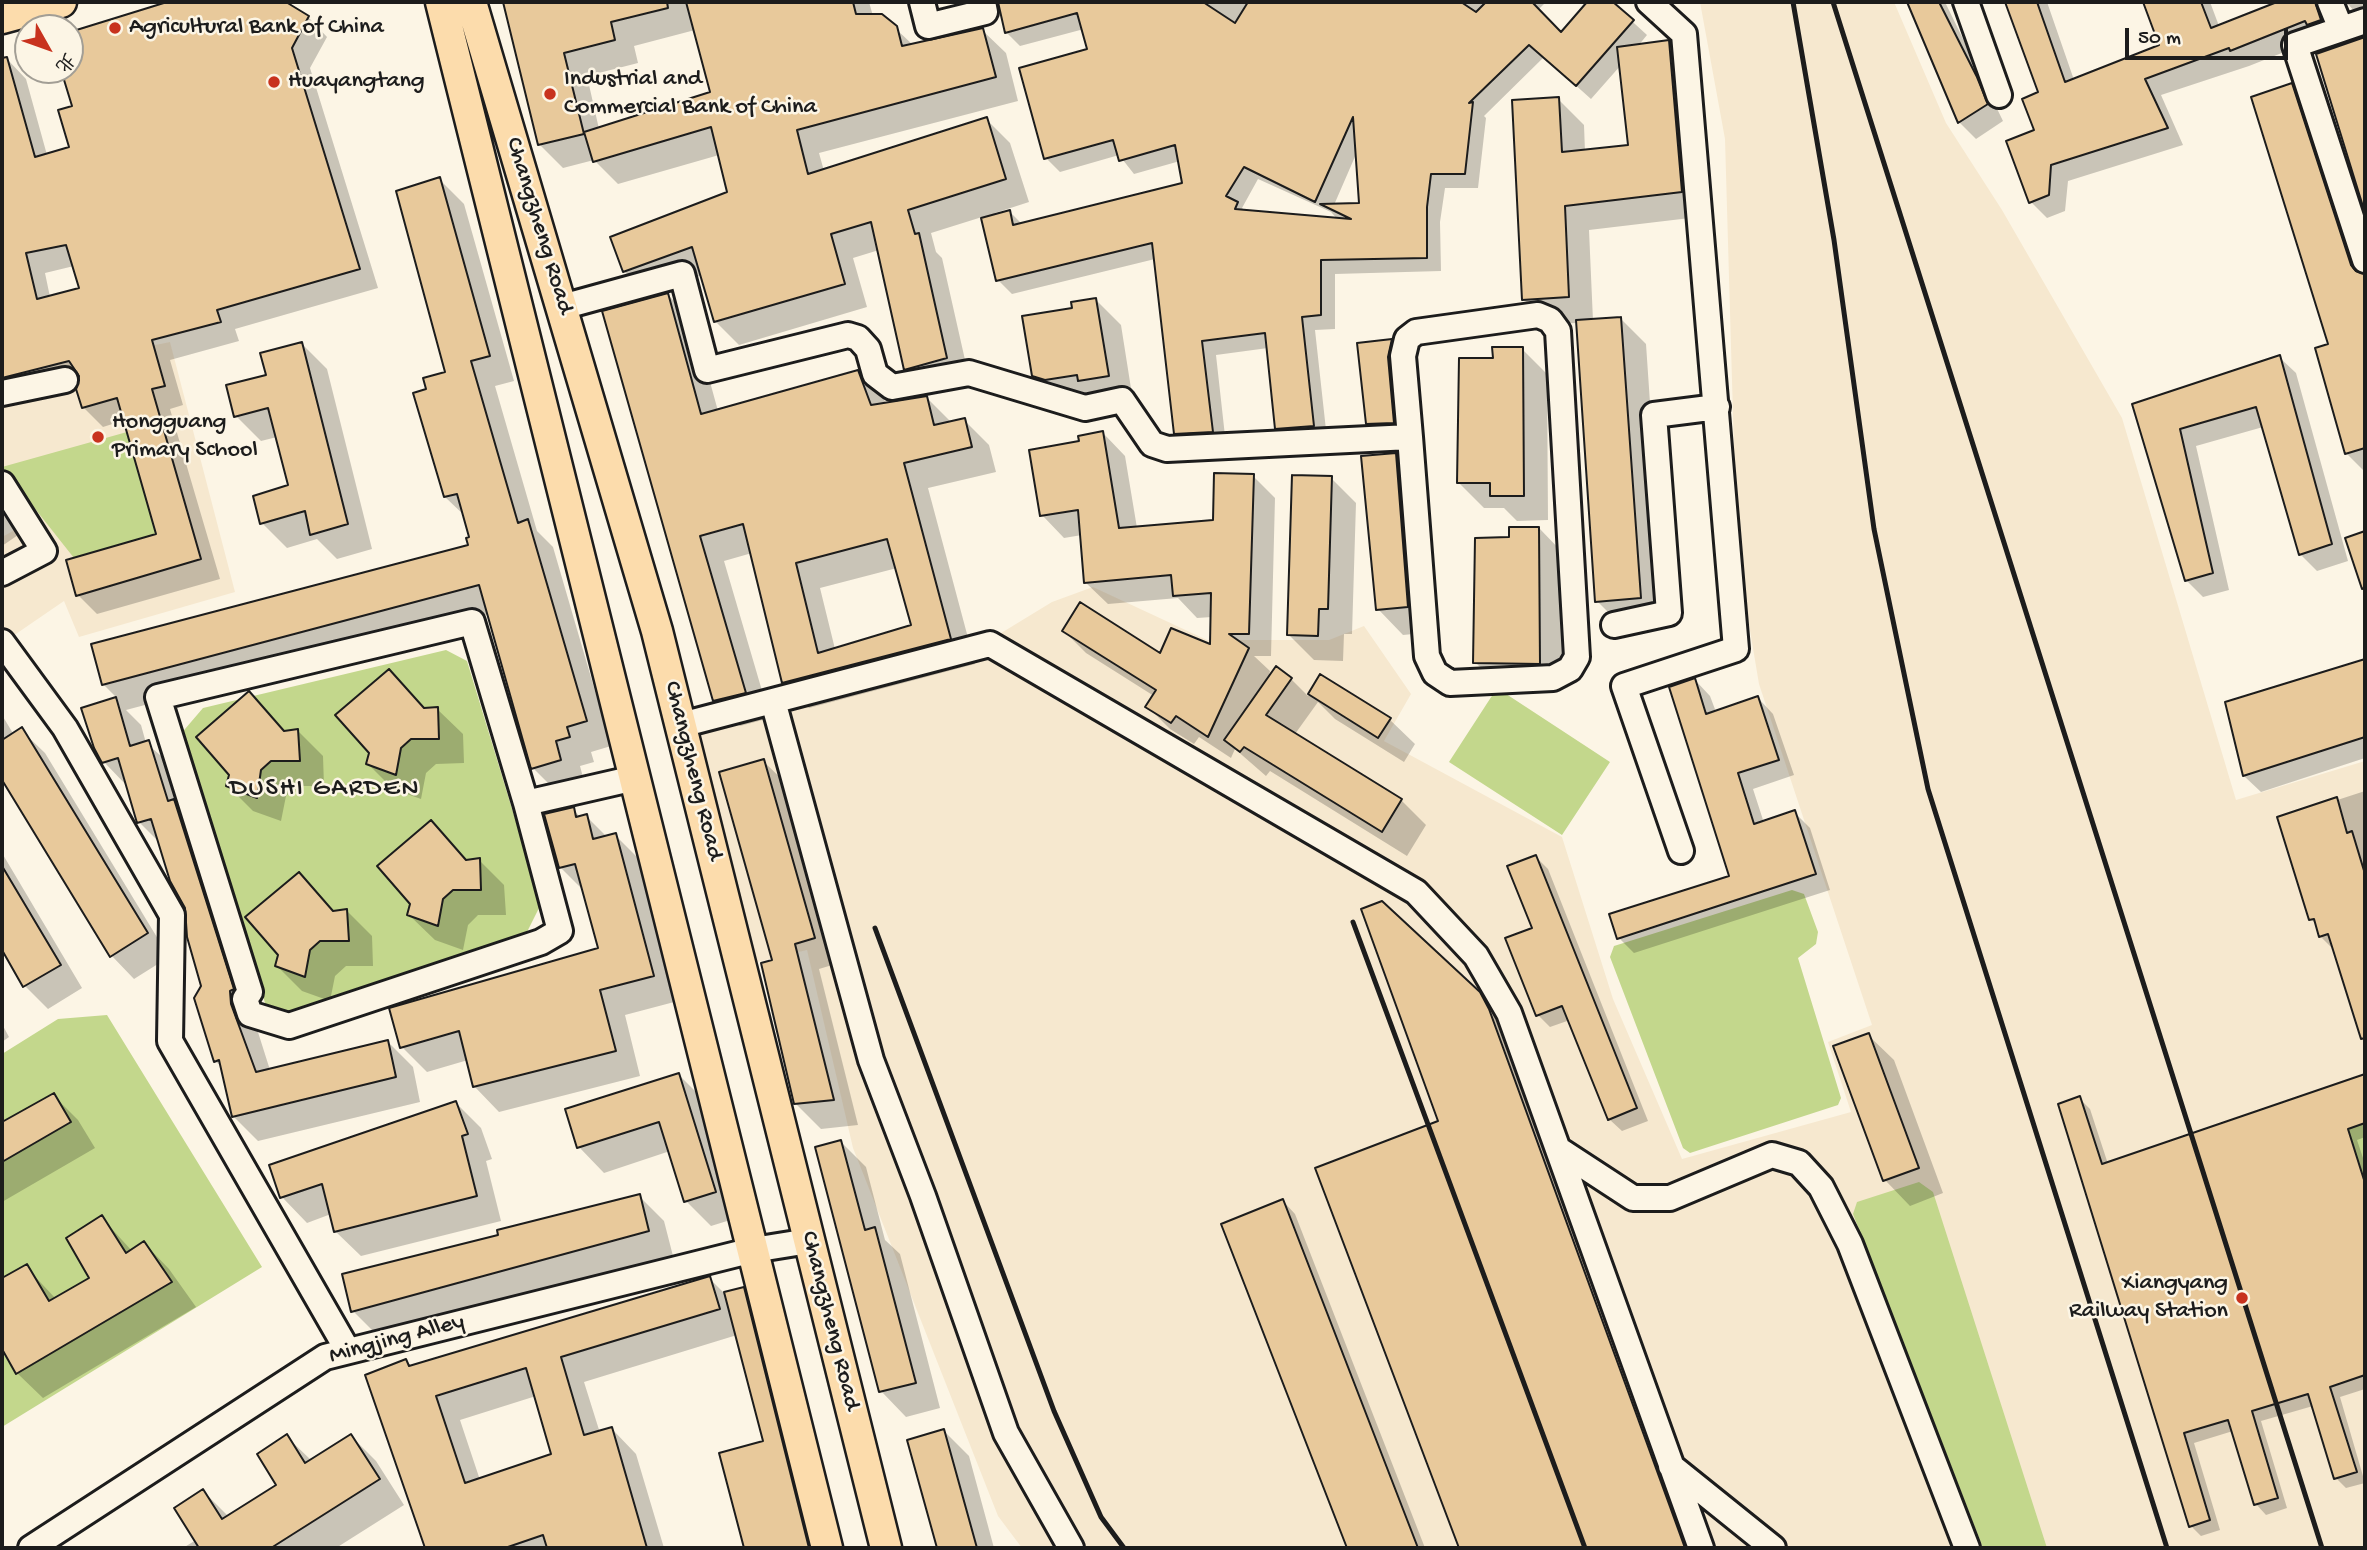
<!DOCTYPE html>
<meta charset="utf-8">
<style>
body{margin:0}
#map{position:relative;width:2367px;height:1550px;overflow:hidden;background:#fcf5e5;font-family:"Gochi Hand","LXGW WenKai TC",sans-serif}
canvas{display:block}
.frame{position:absolute;inset:0;border:4px solid #1c1c1c;pointer-events:none}
.north{position:absolute;left:14px;top:14px;width:70px;height:70px;box-sizing:border-box;background:#fcf5e5;border:2px solid #a29e95;border-radius:50%;rotate:130deg;font-size:19px;font-weight:700;line-height:28px;text-align:center;color:#1c1c1c}
.north::after{content:'';display:block;margin:auto;width:24px;height:32px;background:#c8321e;clip-path:polygon(50% 0,100% 100%,50% 72%,0 100%)}
.scale{position:absolute;left:2125px;top:28px;width:163px;height:32px;box-sizing:border-box;border:4px solid #1c1c1c;border-top:0;padding-left:9px;font-size:21px;line-height:24px;white-space:nowrap;color:#1c1c1c;-webkit-text-stroke:5px #fcf5e5;paint-order:stroke}
</style>
<div id="map">
<canvas width="2367" height="1550"></canvas>
<div class="frame"></div>
<div class="north">北</div>
<div class="scale">50 m</div>
</div>
<script>
const c = document.querySelector('canvas').getContext('2d');
c.lineJoin = 'round';
function paint(path, color) { c.fillStyle = color; c.fill(path, 'evenodd'); }
const poly = rows => new Path2D(rows.map(r => 'M' + r).join(''));
function stroke(path, color, width, dash) { c.strokeStyle = color; c.lineWidth = width; c.lineCap = dash ? 'butt' : 'round'; c.setLineDash(dash || []); c.stroke(path); }
function label(font, color, halo, rows, align = 'center') {
  c.font = font + ' "Gochi Hand",sans-serif'; c.lineWidth = 5; c.setLineDash([]); c.textBaseline = 'middle'; c.strokeStyle = halo; c.fillStyle = color; for (const [text, x, y, turn = 0] of rows) {
    c.save(); c.translate(x, y); c.rotate((+turn || 0) * Math.PI / 180); c.textAlign = isNaN(turn) ? turn : align; if (halo) c.strokeText(text, 0, 0); c.fillText(text, 0, 0); c.restore();
  }
}
paint(poly([
 [1700,2,1894,2,1946,123,2002,210,2122,418,2236,800,2365,761,2365,1548,1022,1548,998,1516,853,1148,807,950,741,966,679,720,993,638,1052,602,1093,587,1207,640,1329,640,1364,626,1411,694,1384,741,1562,837,1613,999,1682,1159,1851,1112,1828,1042,1872,1025,1759,684,1737,553,1725,139],
 [170,342,235,592,79,637,64,601,10,638,2,627,2,537,22,526,2,497,2,376]
]), '#f6e8cf');
paint(poly([
 [127,432,156,534,74,558,2,467],
 [446,650,467,661,541,904,525,936,290,1014,266,1006,179,736,203,708],
 [1497,688,1610,762,1562,835,1449,762],
 [1792,890,1804,894,1818,932,1816,944,1798,958,1841,1098,1838,1105,1690,1153,1683,1148,1610,957,1614,946],
 [107,1015,262,1267,2,1427,2,1054,58,1019],
 [2365,1123,2365,1183,2348,1129],
 [1919,1182,1933,1192,2047,1548,1983,1548,1853,1214,1857,1202]
]), '#c3d78c');
paint(poly([
 [173,2,281,2,308,17,327,37,310,68,378,288,235,329,239,341,170,360,183,405,170,409,220,579,97,614,78,595,158,535,125,420,103,427,83,407,80,383,2,403,2,61,7,59,26,79,47,155,71,148,74,107,63,70,70,70,70,34],
 [74,266,81,289,50,297,45,273],
 [505,2,869,2,873,16,895,28,913,45,982,30,1006,53,1018,101,819,153,824,171,986,119,1010,143,1029,202,995,213,996,216,1010,212,1022,224,1184,185,1180,161,1134,174,1119,155,1060,172,1046,158,1090,50,1084,29,1020,46,1006,32,998,2,1546,2,1538,10,1561,34,1590,2,1611,2,1647,35,1638,46,1668,42,1693,67,1707,216,1589,230,1593,321,1621,319,1646,344,1665,623,1622,626,1597,601,1578,323,1549,324,1523,299,1558,99,1584,125,1585,152,1630,146,1621,65,1591,99,1544,57,1484,116,1486,118,1478,188,1445,188,1440,222,1441,271,1335,274,1335,329,1315,330,1327,439,1291,442,1277,428,1268,348,1216,355,1226,445,1190,447,1176,433,1155,259,1012,294,998,280,982,217,931,233,936,252,942,258,970,382,929,392,905,369,879,250,853,258,867,307,739,345,715,321,702,275,648,295,624,271,729,193,719,155,618,184,594,160,563,168,540,145],
 [695,30,712,93,599,129,587,76,638,63,634,46],
 [1357,152,1361,204,1334,205],
 [1258,179,1331,212,1338,220,1245,211,1242,208],
 [1909,2,1945,2,2003,121,1976,139,1959,122],
 [2006,2,2047,2,2074,80,2162,46,2145,2,2210,2,2219,26,2281,2,2365,2,2365,24,2349,5,2342,4,2322,37,2249,66,2161,95,2183,145,2068,181,2065,211,2047,218,2031,202,2040,93],
 [2365,37,2365,205,2318,55],
 [2291,85,2308,102,2365,275,2363,470,2346,453],
 [439,179,464,204,514,381,495,386,537,531,553,547,611,746,591,752,594,762,580,766,585,785,558,793,533,768,489,614,126,710,141,725,146,743,174,767,270,1070,387,1041,413,1067,420,1102,258,1141,233,1116,223,1068,215,1061,187,908,160,843,139,822,128,787,104,762,84,709,118,699,103,684,470,546,471,538,465,516,445,497,428,390,447,373],
 [668,295,693,320,718,411,858,372,883,397,886,404,927,398,952,423,964,420,989,445,996,472,928,488,975,664,809,708,783,682,752,553,724,561,770,718,740,726,715,700],
 [897,568,914,626,835,649,820,588],
 [1095,299,1121,325,1133,401,1059,401,1033,375,1074,309],
 [1391,340,1416,365,1393,449,1368,423],
 [301,343,327,369,372,549,337,559,317,539,287,548,262,523,290,486,277,437,261,441,236,416],
 [1522,349,1547,374,1548,520,1517,521,1504,508,1484,508,1459,483,1494,360],
 [2279,357,2296,373,2348,561,2317,571,2300,554,2263,427,2196,446,2229,590,2203,597,2186,580,2135,405],
 [1103,433,1125,456,1137,528,1215,522,1253,476,1275,498,1271,656,1254,656,1270,671,1268,680,1291,679,1308,696,1321,676,1389,719,1415,744,1404,762,1335,719,1318,702,1295,734,1401,800,1426,825,1407,856,1270,771,1266,776,1235,749,1231,758,1199,737,1194,744,1170,729,1148,707,1154,696,1086,653,1064,631,1161,655,1211,646,1212,617,1197,618,1178,598,1108,604,1085,582,1082,535,1064,538,1042,515,1081,443],
 [1396,454,1421,480,1433,632,1403,635,1378,609],
 [1331,478,1356,503,1352,634,1344,634,1343,661,1314,660,1289,635],
 [2,504,21,533,2,546],
 [1539,528,1564,554,1565,688,1500,687,1475,662],
 [2365,660,2365,758,2261,792,2244,776,2227,703],
 [389,671,426,710,437,709,463,734,464,763,436,764,426,773,421,799,393,789,368,764],
 [1695,680,1710,696,1716,712,1758,698,1773,714,1794,775,1753,789,1764,823,1794,812,1810,828,1830,890,1634,953,1619,938,1731,877],
 [249,694,286,732,298,731,323,756,324,786,297,786,286,796,281,821,253,811,228,786],
 [2,715,14,735,21,730,45,753,169,957,134,979,111,955,2,777],
 [763,761,789,786,839,963,819,969,858,1125,821,1129,795,1103,774,961],
 [2365,791,2365,1046,2334,946,2331,947,2320,936,2318,926,2311,919,2279,819],
 [573,809,581,818,586,816,607,837,615,835,640,860,678,1001,625,1015,640,1076,499,1112,474,1086,468,1060,427,1072,402,1047,600,949,585,892,560,867],
 [431,823,468,861,479,860,504,885,506,915,478,915,468,925,463,950,435,940,409,915],
 [2,853,82,988,48,1009,25,986,2,947],
 [1536,857,1548,869,1648,1121,1622,1131,1609,1119,1570,1020,1550,1027,1538,1015,1534,928],
 [298,874,335,912,347,911,372,936,373,966,346,966,335,976,330,1001,302,991,277,966],
 [1479,993,1492,1007,1502,1023,1692,1548,1461,1548,1318,1169,1440,1122],
 [2,1024,9,1037,2,1042],
 [1868,1035,1894,1060,1943,1193,1910,1206,1885,1180,1835,1047],
 [679,1075,704,1100,740,1217,711,1226,686,1201,670,1151,604,1173,579,1147],
 [2365,1076,2365,1137,2357,1140,2365,1164,2365,1389,2340,1397,2365,1483,2346,1488,2336,1478,2313,1406,2261,1421,2287,1508,2266,1515,2256,1504,2233,1431,2194,1443,2220,1530,2201,1536,2191,1526,2079,1098,2090,1109,2108,1164],
 [53,1095,78,1120,95,1148,2,1202,2,1124],
 [456,1103,481,1128,492,1159,486,1161,501,1221,361,1256,335,1231,331,1214,307,1223,282,1197],
 [841,1142,866,1167,885,1240,900,1254,940,1408,906,1417,881,1391],
 [639,1196,664,1221,673,1256,378,1336,353,1311,500,1236],
 [1283,1201,1295,1214,1425,1548,1349,1548,1224,1225],
 [102,1218,132,1251,144,1243,169,1269,196,1307,43,1398,17,1373,2,1345,2,1330,10,1325,2,1313,2,1280,26,1267,56,1299,92,1278],
 [709,1278,725,1294,743,1289,767,1312,827,1548,746,1548,721,1454,765,1443,737,1335,584,1382,600,1433,612,1429,636,1454,664,1548,427,1548,368,1376,406,1361,412,1367],
 [536,1396,553,1455,480,1480,460,1420],
 [944,1431,969,1456,994,1548,939,1548,909,1441],
 [351,1436,376,1461,404,1505,336,1548,183,1548,196,1540,203,1491,229,1517,279,1486,287,1437,312,1461]
]), '#0003');
const building = poly([
 [167,2,286,2,309,16,292,48,360,269,217,310,221,322,152,340,165,386,152,389,201,559,76,596,66,560,156,534,117,398,82,408,76,389,79,376,69,361,2,378,2,58,7,57,35,157,69,147,58,110,72,106,61,70,70,70,70,32,167,2],
 [66,245,79,288,37,299,26,253,66,245],
 [503,2,667,2,668,8,611,22,615,40,564,53,584,134,538,145,503,2],
 [686,2,853,2,856,14,882,14,897,26,902,46,983,28,996,77,797,130,808,174,987,117,1006,179,908,210,915,234,919,233,947,358,904,370,871,222,831,234,845,284,714,322,692,247,623,272,610,237,727,192,711,127,593,162,584,132,710,92,686,2],
 [998,2,1203,2,1235,23,1248,2,1461,2,1476,12,1486,2,1532,2,1561,32,1587,2,1613,2,1634,20,1576,86,1529,45,1469,103,1473,102,1465,174,1431,174,1427,207,1427,258,1321,260,1321,315,1302,317,1314,426,1275,429,1265,333,1202,341,1213,432,1174,434,1152,243,996,281,981,218,1010,210,1013,225,1182,183,1175,145,1119,161,1113,140,1044,159,1019,68,1087,49,1077,13,1005,33,998,2],
 [1353,117,1359,203,1320,204,1351,219,1235,209,1238,202,1226,196,1244,167,1315,202,1353,117],
 [1907,2,1939,2,1977,77,1988,104,1958,123,1907,2],
 [2005,2,2037,2,2065,82,2159,45,2143,2,2201,2,2211,28,2277,2,2315,2,2321,20,2307,25,2305,21,2230,51,2229,48,2145,79,2168,128,2051,165,2049,195,2029,203,2006,141,2034,130,2022,99,2038,92,2005,2],
 [2365,37,2365,213,2316,54,2365,37],
 [1669,40,1682,192,1565,206,1569,297,1522,300,1512,100,1559,97,1562,152,1628,145,1617,47,1669,40],
 [2292,83,2351,265,2356,271,2365,274,2365,448,2345,454,2315,348,2328,344,2251,97,2292,83],
 [440,177,490,356,471,361,518,523,528,519,587,721,567,727,570,737,556,741,561,760,531,769,479,585,102,685,91,644,468,545,466,538,469,537,457,494,444,497,413,393,426,389,423,378,445,372,396,191,440,177],
 [668,293,701,414,858,370,871,405,927,396,934,425,965,418,972,447,904,463,951,639,782,683,743,524,700,536,746,693,713,701,602,311,668,293],
 [887,539,911,625,818,653,796,563,887,539],
 [1096,298,1109,376,1078,381,1077,375,1045,380,1032,376,1022,316,1072,308,1071,302,1096,298],
 [1621,317,1641,598,1595,602,1576,320,1621,317],
 [1392,339,1388,357,1394,423,1366,424,1357,343,1392,339],
 [302,342,348,524,310,535,305,511,260,524,253,496,288,485,268,408,234,417,226,385,266,375,260,353,302,342],
 [1492,347,1523,347,1524,496,1490,496,1490,483,1457,483,1459,358,1493,358,1492,347],
 [2280,355,2332,544,2299,555,2256,407,2180,429,2213,573,2185,581,2132,404,2280,355],
 [1103,431,1119,528,1213,520,1214,473,1254,474,1249,634,1229,634,1249,648,1208,737,1176,716,1171,723,1145,707,1156,690,1062,631,1080,602,1160,653,1171,628,1210,644,1211,593,1173,596,1171,575,1084,583,1078,510,1040,516,1029,450,1079,441,1078,436,1103,431],
 [1396,453,1408,607,1376,610,1361,456,1396,453],
 [1292,475,1332,476,1328,609,1319,609,1318,636,1287,635,1292,475],
 [1509,527,1539,527,1540,664,1473,663,1475,538,1509,537,1509,527],
 [2365,531,2365,588,2362,589,2345,538,2365,531],
 [2365,659,2365,737,2243,776,2225,702,2365,659],
 [1276,666,1292,678,1266,715,1402,799,1382,832,1244,747,1240,752,1224,740,1276,666],
 [389,669,424,708,438,707,439,739,411,739,401,748,396,775,366,764,369,753,335,715,389,669],
 [1320,674,1391,718,1378,738,1308,694,1320,674],
 [1695,678,1706,714,1758,696,1779,760,1738,773,1754,824,1795,810,1816,874,1617,939,1609,914,1729,876,1669,687,1695,678],
 [249,691,284,731,298,729,300,761,271,761,261,770,257,798,226,786,229,775,196,737,249,691],
 [116,697,130,746,149,740,168,801,174,799,234,989,230,991,231,1004,256,1072,388,1040,396,1077,232,1117,219,1060,214,1062,194,998,201,986,187,937,185,908,170,881,151,819,137,823,118,758,102,763,94,748,81,708,116,697],
 [22,727,148,933,110,957,2,780,2,740,22,727],
 [764,759,815,938,795,944,834,1100,794,1104,761,963,772,960,719,772,764,759],
 [2337,797,2347,833,2352,831,2365,874,2365,1038,2361,1039,2328,934,2319,937,2314,919,2309,920,2277,817,2337,797],
 [574,807,576,817,587,814,593,839,616,833,654,976,600,990,616,1051,473,1087,459,1031,400,1048,389,1008,598,948,575,864,559,868,544,814,574,807],
 [431,820,466,860,480,858,481,890,453,890,443,899,438,926,407,915,410,904,377,866,431,820],
 [1536,855,1637,1108,1608,1120,1562,1006,1536,1016,1505,938,1532,928,1507,866,1536,855],
 [2,866,61,965,23,987,2,950,2,866],
 [299,872,333,911,347,909,349,941,320,941,310,950,305,977,275,966,278,955,245,917,299,872],
 [1382,901,1480,992,1489,1009,1685,1548,1459,1548,1315,1168,1438,1121,1361,909,1382,901],
 [1869,1033,1919,1168,1883,1181,1833,1046,1869,1033],
 [679,1073,716,1192,684,1202,659,1122,577,1148,565,1109,679,1073],
 [2365,1074,2365,1123,2348,1129,2365,1183,2365,1375,2330,1387,2357,1472,2334,1479,2308,1394,2252,1411,2278,1498,2254,1505,2228,1420,2184,1433,2210,1520,2189,1527,2058,1104,2080,1096,2102,1164,2365,1074],
 [54,1093,71,1122,2,1162,2,1122,54,1093],
 [456,1101,468,1134,462,1136,477,1196,334,1232,322,1184,280,1198,269,1165,456,1101],
 [841,1140,865,1230,875,1227,916,1383,879,1392,815,1147,841,1140],
 [640,1194,649,1231,351,1312,342,1274,498,1235,497,1230,640,1194],
 [1283,1199,1418,1548,1347,1548,1221,1224,1283,1199],
 [102,1215,126,1253,144,1241,172,1282,16,1374,2,1349,2,1278,27,1264,49,1301,89,1278,66,1238,102,1215],
 [710,1276,720,1309,561,1357,584,1435,612,1427,647,1548,547,1548,543,1535,505,1548,425,1548,365,1375,406,1359,409,1366,710,1276],
 [526,1368,551,1454,465,1483,436,1396,526,1368],
 [744,1287,809,1548,744,1548,719,1453,763,1441,724,1292,744,1287],
 [944,1429,977,1548,937,1548,907,1440,944,1429],
 [287,1434,305,1463,351,1434,380,1479,271,1548,199,1548,174,1508,203,1489,222,1519,276,1485,257,1454,287,1434]
]);
paint(building, '#e8c99b');
stroke(building, '#1c1c1c', 2);
const minor = poly([
 [922,2,928,26,985,12,983,2],
 [1649,2,1684,34,1736,649,1624,686,1681,851],
 [1966,2,1999,95],
 [2330,2,2341,29],
 [2365,21,2295,45,2365,260],
 [562,307,682,274,707,370,848,335,858,338,868,349,875,374,892,387,969,373,1085,408,1122,400,1152,444,1167,449,1410,437,1427,656,1435,673,1450,683,1553,678,1570,669,1577,657,1558,331,1550,320,1538,315,1416,332,1407,339,1403,356,1410,437],
 [2,393,65,380],
 [2,484,44,551,2,573],
 [1614,625,1669,613,1654,415,1717,407],
 [2,642,65,728,172,915,170,1041,348,1351],
 [773,701,871,1060,923,1196,1006,1433,1071,1548],
 [681,725,990,644,1416,892,1476,956,1509,1013,1701,1548],
 [526,803,472,622,158,697,250,992,245,999,250,1014,289,1026,541,942,560,931,526,803,635,778],
 [1558,1149,1633,1198,1670,1198,1772,1155,1799,1163,1821,1187,1850,1244,1967,1548],
 [1671,1466,1773,1548],
 [31,1548,325,1357,753,1250,809,1241]
]);
const major = poly([
 [441,2,827,1548],
 [471,2,657,631,886,1548],
 [2,18,61,2]
]);
stroke(minor, '#1c1c1c', 30);
stroke(major, '#1c1c1c', 35);
stroke(minor, '#fcf5e5', 24);
stroke(major, '#fcdcac', 30);
stroke(poly([
 [1793,2,1834,240,1874,529,1928,789,2167,1548],
 [1833,2,2322,1548],
 [1353,922,1585,1548],
 [875,928,1054,1411,1101,1517,1124,1548]
]), '#1c1c1c', 5);
for (const [x, y, r, color] of [
 [115,28,7,"#c8321e"],
 [274,82,7,"#c8321e"],
 [550,94,7,"#c8321e"],
 [98,437,7,"#c8321e"],
 [2242,1298,7,"#c8321e"]
]) { const dot = new Path2D(); dot.arc(x, y, r, 0, 2 * Math.PI); c.fillStyle = color; c.fill(dot); stroke(dot, '#fcf5e5', 2.5); }
label('24px', '#1c1c1c', '#fcf5e5', [
 ["Agricultural Bank of China",129,28],
 ["Industrial and",564,80],
 ["Commercial Bank of China",564,108],
 ["Huayangtang",288,82],
 ["Hongguang",112,423],
 ["Primary School",112,451],
 ["Xiangyang",2228,1284,"right"],
 ["Railway Station",2228,1312,"right"]
], 'left');
label('24px', '#1c1c1c', '#fcf5e5', [
 ["Changzheng Road",538,226,73],
 ["Changzheng Road",692,771,76],
 ["Changzheng Road",829,1321,76],
 ["Mingjing Alley",397,1340,-15]
]);
c.letterSpacing = '2px';
label('26px', '#1c1c1c', '#fcf5e5', [
 ["DUSHI GARDEN",325,790]
]);
c.letterSpacing = '0px';
</script>
